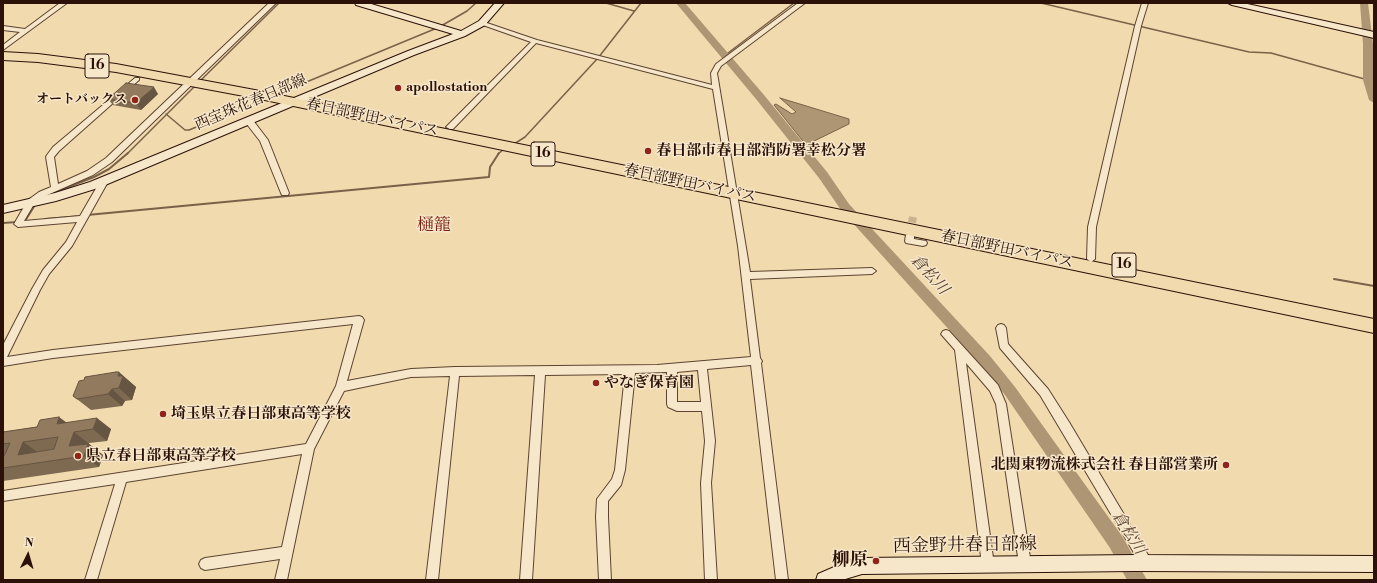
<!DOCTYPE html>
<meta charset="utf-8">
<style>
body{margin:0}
#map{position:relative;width:1377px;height:583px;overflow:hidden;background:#f1daae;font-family:"Libre Bodoni",serif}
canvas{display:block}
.frame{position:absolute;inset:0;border:4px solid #2b1107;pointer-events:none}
.north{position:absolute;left:8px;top:535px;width:40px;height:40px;-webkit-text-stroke:3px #f6e7ca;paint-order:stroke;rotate:5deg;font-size:11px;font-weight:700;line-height:16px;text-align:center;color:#2b1107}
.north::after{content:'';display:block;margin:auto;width:14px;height:18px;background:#2b1107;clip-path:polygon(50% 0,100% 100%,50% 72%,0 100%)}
</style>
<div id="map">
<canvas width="1377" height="583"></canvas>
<div class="frame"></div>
<div class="north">N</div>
</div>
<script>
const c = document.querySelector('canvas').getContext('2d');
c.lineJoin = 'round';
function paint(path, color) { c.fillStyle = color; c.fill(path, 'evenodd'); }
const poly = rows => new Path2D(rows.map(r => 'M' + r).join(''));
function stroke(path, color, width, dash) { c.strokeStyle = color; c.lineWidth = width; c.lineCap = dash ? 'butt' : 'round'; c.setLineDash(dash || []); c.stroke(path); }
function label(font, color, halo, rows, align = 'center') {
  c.font = font + ' "Libre Bodoni","Noto Serif JP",serif'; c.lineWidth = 3; c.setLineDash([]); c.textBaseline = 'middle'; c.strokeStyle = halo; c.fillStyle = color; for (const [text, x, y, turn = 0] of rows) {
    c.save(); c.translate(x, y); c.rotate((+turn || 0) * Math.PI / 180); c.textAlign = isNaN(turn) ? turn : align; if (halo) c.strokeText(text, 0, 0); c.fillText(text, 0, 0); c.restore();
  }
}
const water = poly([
 [780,98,849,119,849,124,806,145,774,105,776,104,792,114,796,112,780,98]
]);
paint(water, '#ae9675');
stroke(water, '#7a6149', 1);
stroke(poly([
 [606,3,634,11],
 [1041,3,1249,52,1271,53,1368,80],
 [441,26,467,11,476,3],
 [724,56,794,3],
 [200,81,279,3],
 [275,95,437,28],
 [166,114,185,130,189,130,266,99],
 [514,144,525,137,598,58,641,3],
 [127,154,196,85],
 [498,154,504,149]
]), '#7a6149', 1.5);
stroke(poly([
 [50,194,94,177,109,169,128,153],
 [87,215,489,177,490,167,499,153],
 [45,219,82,216],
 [25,221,35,205],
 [3,223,17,222],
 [1334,279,1374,286]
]), '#7a6149', 2);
paint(poly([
 [676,3,685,3,764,95,827,172,849,204,990,356,1015,387,1122,536,1147,580,1127,580,1110,548,1005,395,980,364,841,210,819,178,756,99,676,3],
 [1360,3,1368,3,1373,44,1374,103,1369,100,1363,80,1363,44,1360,3]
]), '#ae9675');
stroke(poly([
 [910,235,913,217]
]), '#c9b28d', 8, [8, 4.5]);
const street = poly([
 [60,3,67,3,3,50,3,45,20,32,3,30,3,26,25,29,60,3],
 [269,3,276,3,112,162,93,175,45,196,34,204,24,221,80,216,102,178,105,177,109,180,72,246,49,274,40,290,7,357,53,350,359,316,362,317,364,320,347,381,411,369,455,367,657,365,751,357,738,246,713,89,536,43,453,129,450,129,446,127,531,42,480,24,480,22,484,22,537,40,712,85,711,73,716,64,798,3,805,3,721,66,717,73,750,272,872,268,876,271,872,274,750,279,760,358,762,361,761,363,788,580,776,580,751,365,707,369,715,441,711,483,717,580,705,580,701,483,705,441,702,411,677,411,668,407,667,404,667,372,635,373,625,470,621,485,608,501,608,517,611,580,599,580,596,517,597,499,612,479,615,470,625,374,545,375,532,580,520,580,535,375,459,376,438,580,426,580,450,376,411,377,344,391,314,449,287,580,275,580,280,559,205,570,201,568,199,564,201,560,205,558,282,547,302,454,126,482,97,580,85,580,115,484,3,501,3,491,306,444,336,386,353,324,53,358,3,366,3,345,32,289,43,270,66,242,77,222,18,227,14,224,28,200,39,192,51,187,46,157,47,155,53,147,135,78,139,78,139,80,59,151,54,157,58,184,87,171,106,158,269,3],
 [698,370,701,402,677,402,677,372,698,370],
 [1142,3,1148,3,1141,26,1096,227,1095,259,1091,262,1087,259,1088,227,1135,26,1142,3],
 [246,119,252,119,268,140,289,193,288,195,282,195,281,193,260,141,246,123,246,119],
 [910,232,914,235,914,239,926,241,927,243,926,245,923,246,906,243,905,241,906,235,910,232],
 [1001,324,1004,325,1006,328,1008,344,1048,389,1069,422,1151,560,1153,564,1151,568,1147,570,1143,568,1040,395,1000,348,996,328,998,325,1001,324],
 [946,330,949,331,998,385,1006,404,1031,564,1029,568,1025,570,1021,568,1019,564,996,404,990,391,966,363,994,565,992,569,988,571,984,569,982,565,955,350,941,334,943,331,946,330]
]);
const secondary = poly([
 [355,3,368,3,461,31,479,21,495,3,504,3,485,25,465,36,414,55,98,188,56,201,3,213,3,205,55,193,90,182,408,51,453,34,356,5,355,3],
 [1228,3,1243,3,1374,32,1374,38,1232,5,1228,3],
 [1134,555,1374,556,1374,572,1134,571,862,574,842,580,816,580,818,574,848,561,862,558,1134,555]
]);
const highway = poly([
 [3,52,38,54,116,64,260,91,1374,319,1374,333,260,99,116,72,38,62,3,60,3,52]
]);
stroke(street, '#5c4331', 2);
stroke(secondary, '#2b1107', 2);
stroke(highway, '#2b1107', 2);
paint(street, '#f6e7ca');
paint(secondary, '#f6e7ca');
paint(highway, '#f1daae');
paint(poly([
 [158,94,141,110,113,105,108,99],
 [123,376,136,387,132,400,125,401,122,406,91,410,73,396],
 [67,422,111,429,107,441,89,443,89,444,103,455,99,467,3,481,3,456,4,456,5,455,3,453,3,432]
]), '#7e6951');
paint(poly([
 [154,87,158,94,141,110,136,103],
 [119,372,136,387,132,400,119,388,118,376],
 [112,389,125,401,122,406,108,394],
 [59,417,74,428,57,424],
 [97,418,111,429,107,441,93,429],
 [74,432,103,455,99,467,69,446],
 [23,442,39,453,18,455]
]), '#665542');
const building = poly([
 [126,83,154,87,136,103,108,99,126,83],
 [116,372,119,372,118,376,123,376,119,388,112,389,108,394,77,399,73,396,79,381,84,380,85,377,116,372],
 [59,417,57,424,97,418,93,429,74,432,69,446,88,444,84,456,3,468,3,456,4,456,10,443,3,444,3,432,37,427,40,420,59,417],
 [58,437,54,449,18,455,23,442,58,437]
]);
paint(building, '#927a5e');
stroke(building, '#665542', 1);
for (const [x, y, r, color] of [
 [398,88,4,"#8f2418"],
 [135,100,4,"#8f2418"],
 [648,151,4,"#8f2418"],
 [596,383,4,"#8f2418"],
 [163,414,4,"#8f2418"],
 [78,456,4,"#8f2418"],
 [1226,465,4,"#8f2418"],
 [876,561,4,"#8f2418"]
]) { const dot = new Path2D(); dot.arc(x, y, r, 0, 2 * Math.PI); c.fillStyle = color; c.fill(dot); stroke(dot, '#f6e7ca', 1.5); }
label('bold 13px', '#2b1107', '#f6e7ca', [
 ["apollostation",406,88],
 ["オートバックス",127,100,"right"]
], 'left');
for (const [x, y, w] of [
 [97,66,24],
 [543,154,24],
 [1124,265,24]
]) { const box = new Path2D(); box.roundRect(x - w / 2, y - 12, w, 24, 3); c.fillStyle = '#f6e7ca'; c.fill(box); stroke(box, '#2b1107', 1); }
label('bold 14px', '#2b1107', null, [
 ["16",97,66],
 ["16",543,154],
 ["16",1124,265]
]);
label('15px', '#2b1107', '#f6e7ca', [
 ["西宝珠花春日部線",251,103,-23],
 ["春日部野田バイパス",372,118,12],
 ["春日部野田バイパス",690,184,12],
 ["春日部野田バイパス",1007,250,12]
]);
label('bold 15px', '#2b1107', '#f6e7ca', [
 ["春日部市春日部消防署幸松分署",656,151],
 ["やなぎ保育園",604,383],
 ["埼玉県立春日部東高等学校",171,414],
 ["県立春日部東高等学校",86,456],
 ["北関東物流株式会社 春日部営業所",1218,465,"right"]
], 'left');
label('italic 16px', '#5f4633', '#f6e7ca', [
 ["倉松川",929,275,48],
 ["倉松川",1128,533,58]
]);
label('17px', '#7a1f14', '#f6e7ca', [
 ["樋籠",434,226]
]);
label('18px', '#2b1107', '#f6e7ca', [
 ["西金野井春日部線",965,546,-1]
]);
label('bold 18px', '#2b1107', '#f6e7ca', [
 ["柳原",868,561]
], 'right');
</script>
